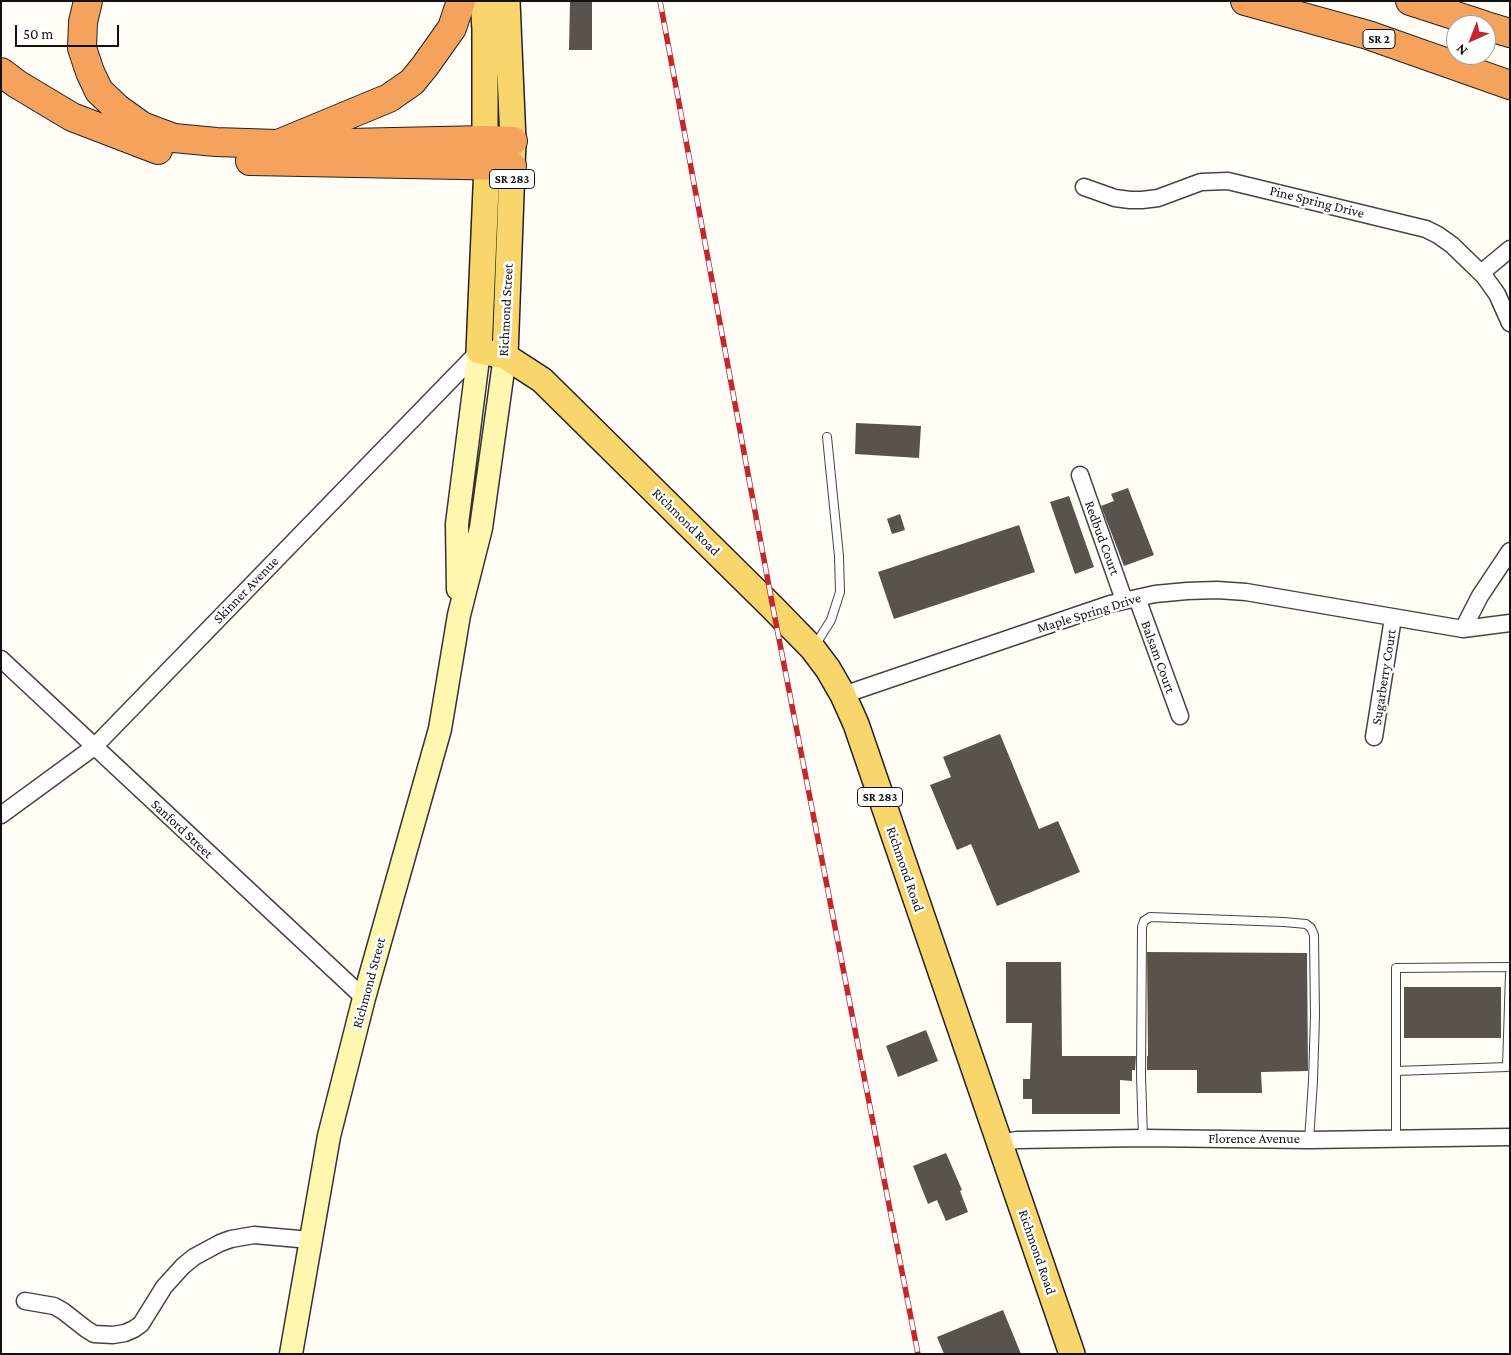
<!DOCTYPE html>
<style>
body{margin:0}
#map{position:relative;width:1511px;height:1355px;overflow:hidden;background:#fffdf5;font-family:"Crimson Pro",serif}
canvas{display:block}
.frame{position:absolute;inset:0;border:2px solid #111;pointer-events:none}
.north{position:absolute;left:1446px;top:15px;width:50px;height:50px;box-sizing:border-box;background:#fff;border:1px solid #a0a0a0;border-radius:50%;rotate:224deg;font-size:14px;font-weight:700;line-height:20px;text-align:center;color:#111}
.north::after{content:'';display:block;margin:auto;width:18px;height:22px;background:#c4262e;clip-path:polygon(50% 0,100% 100%,50% 72%,0 100%)}
.scale{position:absolute;left:15px;top:25px;width:104px;height:22px;box-sizing:border-box;border:2px solid #111;border-top:0;padding-left:6px;font-size:15px;line-height:18px;white-space:nowrap;color:#111;-webkit-text-stroke:4px #fff;paint-order:stroke}
</style>
<div id="map">
<canvas width="1511" height="1355"></canvas>
<div class="frame"></div>
<div class="north">N</div>
<div class="scale">50 m</div>
</div>
<script>
const c = document.querySelector('canvas').getContext('2d');
c.lineJoin = 'round';
function paint(path, color) { c.fillStyle = color; c.fill(path, 'evenodd'); }
const poly = rows => new Path2D(rows.map(r => 'M' + r).join(''));
function stroke(path, color, width, dash) { c.strokeStyle = color; c.lineWidth = width; c.lineCap = dash ? 'butt' : 'round'; c.setLineDash(dash || []); c.stroke(path); }
function label(font, color, halo, rows, align = 'center') {
  c.font = font + ' "Crimson Pro",serif'; c.lineWidth = 5; c.setLineDash([]); c.textBaseline = 'middle'; c.strokeStyle = halo; c.fillStyle = color; for (const [text, x, y, turn = 0] of rows) {
    c.save(); c.translate(x, y); c.rotate((+turn || 0) * Math.PI / 180); c.textAlign = isNaN(turn) ? turn : align; if (halo) c.strokeText(text, 0, 0); c.fillText(text, 0, 0); c.restore();
  }
}
paint(poly([
 [570,1,592,1,592,50,569,50],
 [856,423,921,426,919,458,855,454],
 [1128,488,1154,555,1124,566,1101,506,1114,501,1111,494],
 [1069,496,1094,567,1075,574,1050,502],
 [900,514,905,530,892,534,887,519],
 [1019,525,1035,572,894,619,878,572],
 [1000,734,1039,829,1058,821,1080,872,997,906,971,844,957,850,930,785,951,777,943,757],
 [1147,952,1307,953,1308,1071,1261,1072,1262,1093,1197,1093,1197,1070,1147,1070,1147,1056,1148,1056],
 [1006,962,1061,962,1062,1056,1136,1056,1135,1070,1132,1070,1132,1081,1120,1080,1120,1114,1032,1114,1032,1099,1023,1099,1023,1079,1030,1079,1032,1023,1006,1023],
 [1404,987,1501,987,1501,1038,1404,1038],
 [926,1030,938,1061,898,1077,886,1046],
 [946,1153,962,1190,960,1191,968,1212,946,1221,937,1200,928,1204,913,1166],
 [1003,1310,1021,1354,944,1354,937,1337]
]), '#5a524d');
const lane = poly([
 [814,647,831,620,840,592,839,556,827,437],
 [1396,1071,1507,1067,1510,974],
 [1143,1138,1141,1075,1142,927,1144,921,1150,917,1284,922,1306,924,1311,928,1314,935,1315,1016,1313,1081,1309,1140],
 [1396,1139,1396,968,1510,967]
]);
const street = poly([
 [1084,187,1115,198,1130,200,1142,200,1158,198,1201,182,1228,181,1426,229,1438,235,1452,245,1484,276,1497,294,1510,323],
 [1481,273,1510,249],
 [1080,475,1124,600],
 [1137,598,1180,716],
 [1463,629,1480,596,1510,551],
 [1,659,364,998],
 [843,695,1110,604,1155,594,1187,591,1217,590,1246,592,1463,629,1510,623],
 [1374,737,1393,618],
 [1,815,94,747,479,351],
 [999,1143,1017,1140,1143,1138,1309,1140,1510,1137],
 [25,1301,54,1306,63,1311,86,1329,94,1334,113,1335,125,1333,134,1329,141,1324,164,1287,183,1266,194,1257,220,1243,231,1239,254,1235,310,1240]
]);
const secondary = poly([
 [458,589,457,524,479,351],
 [291,1354,329,1136,364,998,440,729,459,615,481,528,505,356]
]);
const primary = poly([
 [483,1,485,29,485,140,487,165,479,351,505,356,542,380,773,608,813,649,828,669,843,695,856,724,1072,1354],
 [505,356,513,141,507,1]
]);
const highway = poly([
 [88,1,83,22,82,48,90,72,99,91,117,108,142,126,174,138,216,142,278,144,389,98,412,82,425,66,452,28,461,1],
 [1245,1,1368,35,1510,85],
 [1410,1,1484,25],
 [1486,26,1510,33],
 [1,72,17,84,72,117,158,150],
 [302,144,485,140,513,141],
 [250,161,512,166]
]);
stroke(lane, '#444', 10);
stroke(street, '#444', 19);
stroke(secondary, '#333', 25);
stroke(primary, '#222', 28);
stroke(highway, '#222', 30);
stroke(lane, '#fff', 8);
stroke(street, '#fff', 16);
stroke(secondary, '#fff6b0', 22);
stroke(primary, '#f9d66b', 25);
stroke(highway, '#f5a25d', 28);
const rail = poly([
 [660,1,773,608,918,1354]
]);
stroke(rail, '#c4262e', 5.5);
stroke(rail, '#fff', 4, [11]);
for (const [x, y, w] of [
 [1379,39,32],
 [512,179,45],
 [880,797,45]
]) { const box = new Path2D(); box.roundRect(x - w / 2, y - 9.5, w, 19, 4); c.fillStyle = '#fff'; c.fill(box); stroke(box, '#111', 1); }
label('bold 12px', '#111', null, [
 ["SR 2",1379,39],
 ["SR 283",512,179],
 ["SR 283",880,797]
]);
label('14px', '#111', '#fff', [
 ["Pine Spring Drive",1317,202,14],
 ["Richmond Street",506,310,-87],
 ["Richmond Road",686,522,45],
 ["Redbud Court",1102,538,70],
 ["Skinner Avenue",246,590,-46],
 ["Maple Spring Drive",1089,613,-17],
 ["Balsam Court",1158,657,70],
 ["Sugarberry Court",1384,677,-81],
 ["Sanford Street",182,829,43],
 ["Richmond Road",905,869,71],
 ["Richmond Street",369,983,-75],
 ["Florence Avenue",1254,1139],
 ["Richmond Road",1037,1252,71]
]);
</script>
